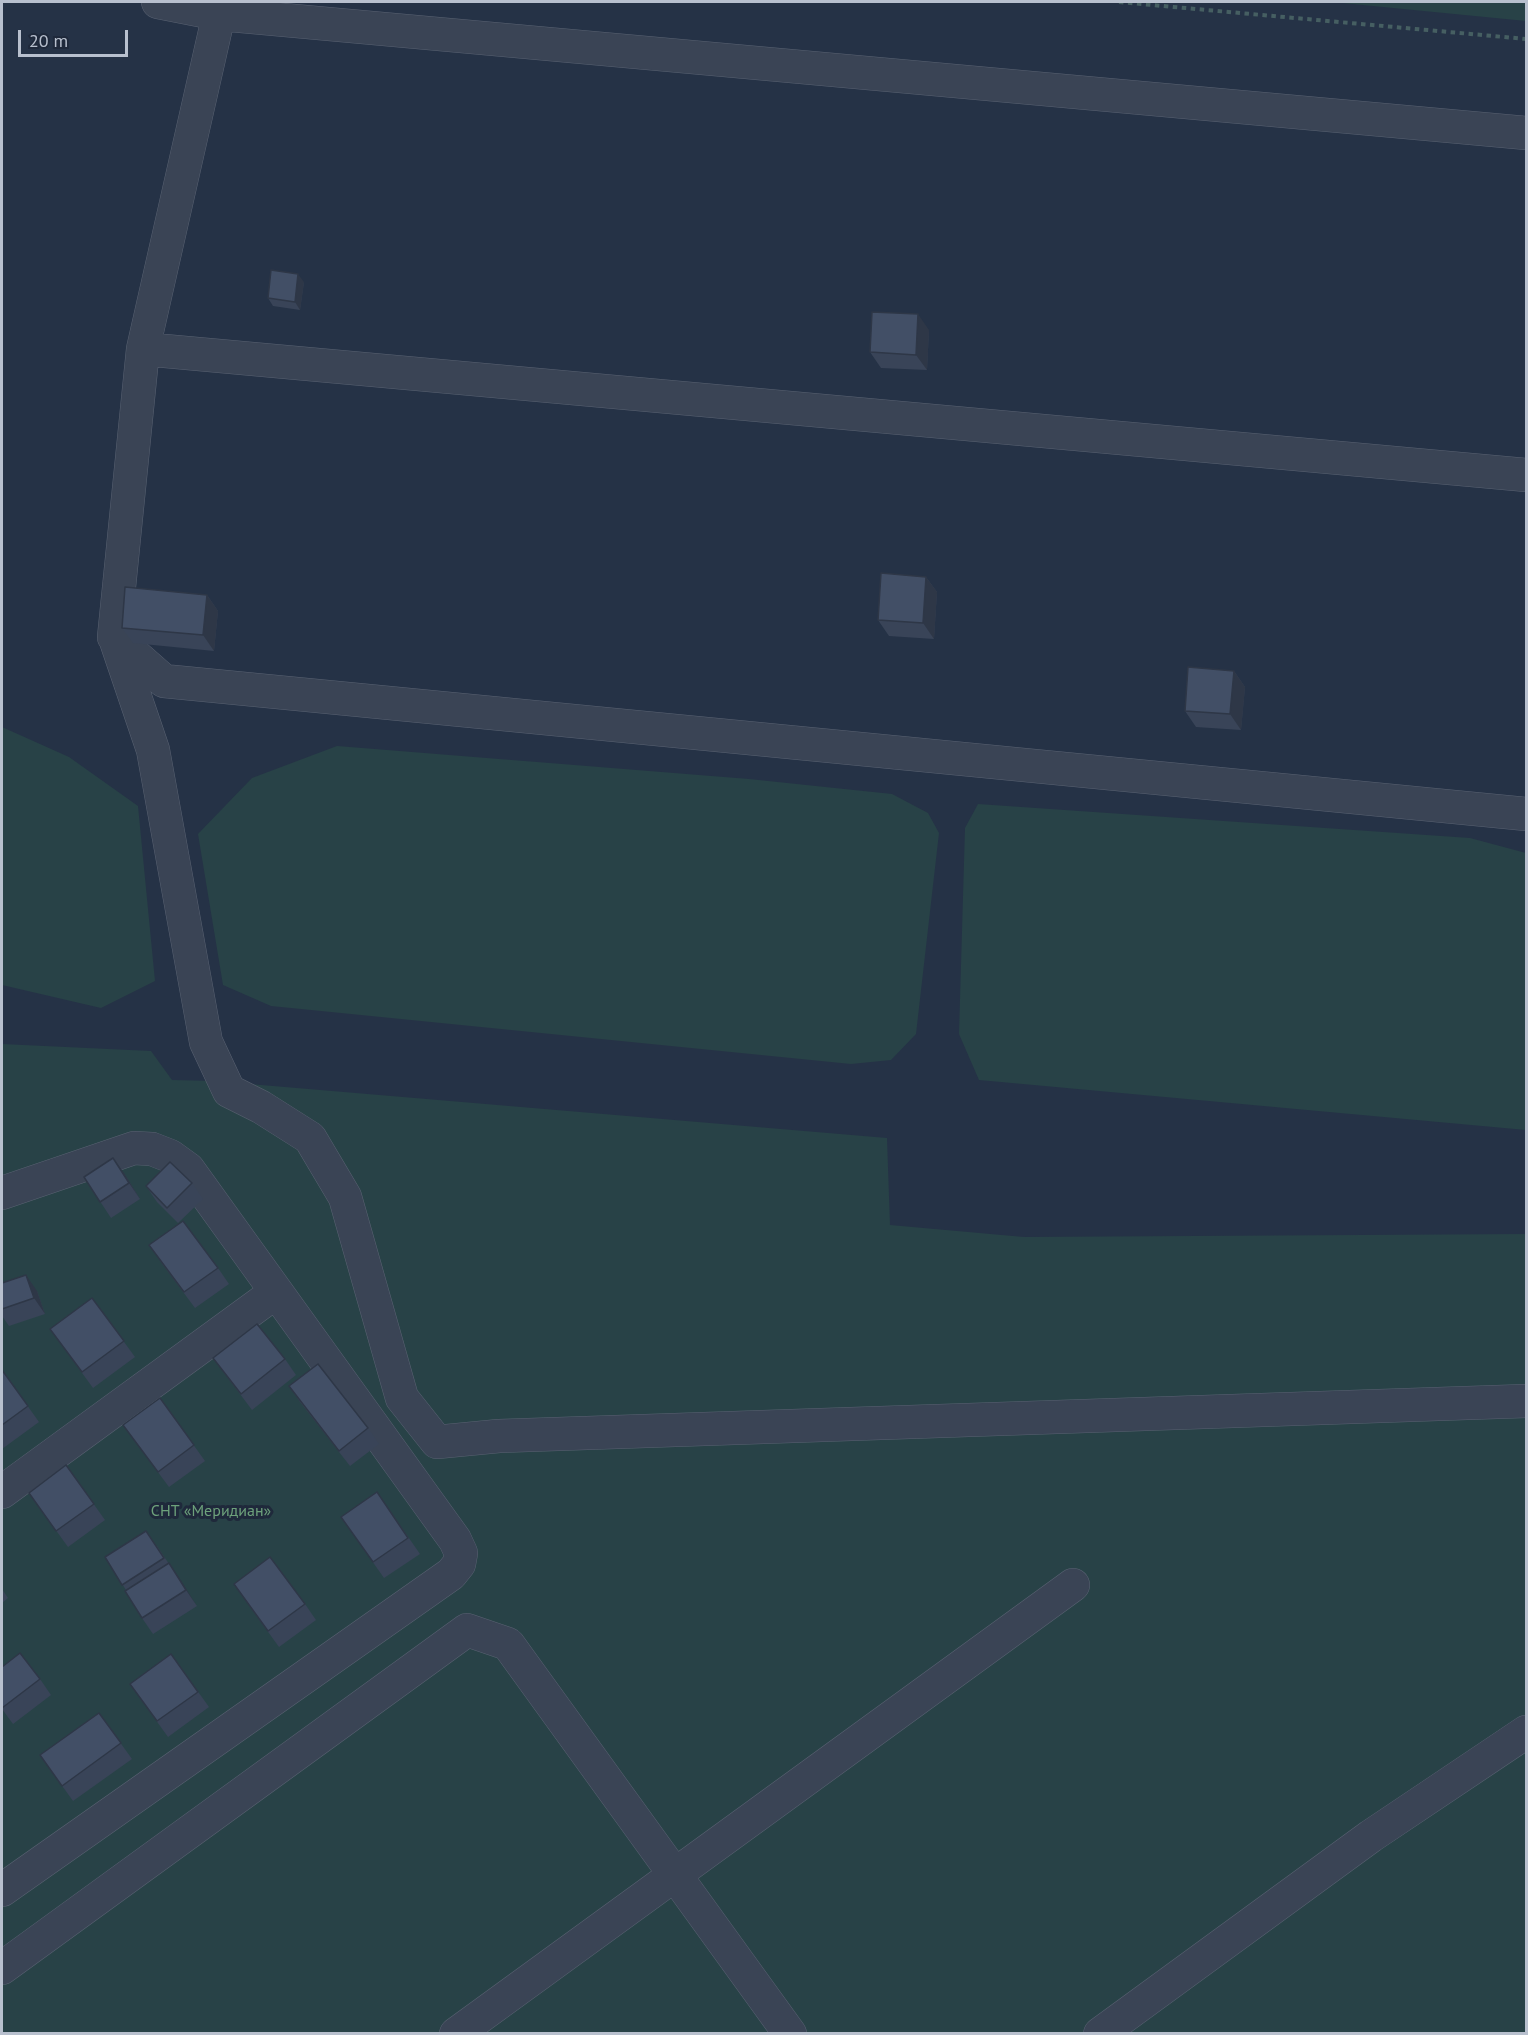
<!DOCTYPE html>
<meta charset="utf-8">
<style>
body{margin:0}
#map{position:relative;width:1528px;height:2035px;overflow:hidden;background:#253246;font-family:"PT Sans",sans-serif}
canvas{display:block}
.frame{position:absolute;inset:0;border:3px solid #b8c0ce;pointer-events:none}
.scale{position:absolute;left:18px;top:30px;width:110px;height:27px;box-sizing:border-box;border:3px solid #b8c0ce;border-top:0;padding-left:8px;font-size:18px;line-height:21px;white-space:nowrap;color:#b8c0ce;-webkit-text-stroke:4px #1f293b;paint-order:stroke}
</style>
<div id="map">
<canvas width="1528" height="2035"></canvas>
<div class="frame"></div>
<div class="scale">20 m</div>
</div>
<script>
const c = document.querySelector('canvas').getContext('2d');
c.lineJoin = 'round';
function paint(path, color) { c.fillStyle = color; c.fill(path, 'evenodd'); }
const poly = rows => new Path2D(rows.map(r => 'M' + r).join(''));
function stroke(path, color, width, dash) { c.strokeStyle = color; c.lineWidth = width; c.lineCap = dash ? 'butt' : 'round'; c.setLineDash(dash || []); c.stroke(path); }
function label(font, color, halo, rows, align = 'center') {
  c.font = font + ' "PT Sans",sans-serif'; c.lineWidth = 6; c.setLineDash([]); c.textBaseline = 'middle'; c.strokeStyle = halo; c.fillStyle = color; for (const [text, x, y, turn = 0] of rows) {
    c.save(); c.translate(x, y); c.rotate((+turn || 0) * Math.PI / 180); c.textAlign = isNaN(turn) ? turn : align; if (halo) c.strokeText(text, 0, 0); c.fillText(text, 0, 0); c.restore();
  }
}
paint(poly([
 [1332,2,1526,2,1526,21],
 [2,727,69,757,138,806,155,981,101,1008,2,985],
 [337,746,749,779,892,794,928,813,939,833,916,1034,891,1060,851,1064,271,1006,223,985,198,834,252,778],
 [978,804,1470,838,1526,853,1526,1130,979,1080,959,1034,965,828],
 [2,1044,151,1051,172,1080,214,1081,887,1138,890,1225,1024,1237,1526,1234,1526,2033,2,2034]
]), '#284247');
const minor = poly([
 [158,2,219,14,143,349,114,637,164,681,1526,814],
 [219,14,1526,133],
 [143,349,1526,475],
 [115,638,153,750,206,1042,229,1091,261,1107,310,1138,345,1197,402,1398,437,1442,499,1436,1526,1401],
 [2,1193,134,1148,152,1149,170,1156,188,1169,455,1540,461,1553,459,1564,451,1574,2,1890],
 [2,1492,276,1292],
 [2,1968,467,1630,508,1644,790,2034],
 [456,2034,1073,1585],
 [1100,2034,1371,1836,1526,1732]
]);
stroke(minor, '#596272', 34);
stroke(poly([
 [1119,2,1526,39]
]), '#465f62', 4, [4.5, 4.5]);
stroke(minor, '#3a4455', 33);
paint(poly([
 [304,282,300,310,273,306,268,298],
 [929,330,927,370,881,368,870,352],
 [926,577,937,592,934,639,889,636,878,620],
 [207,595,218,611,214,651,133,643,122,628],
 [1234,671,1245,687,1241,730,1196,727,1185,711],
 [124,1173,140,1199,111,1218,84,1177],
 [192,1183,203,1199,178,1223,157,1202,146,1186],
 [160,1261,218,1268,229,1284,195,1308],
 [2,1283,37,1291,45,1314,9,1326,2,1316],
 [92,1298,135,1357,93,1388,50,1329],
 [213,1358,285,1359,296,1375,252,1410],
 [2,1370,39,1422,2,1449],
 [289,1386,368,1428,379,1444,350,1466,300,1402],
 [160,1398,205,1461,169,1487,134,1440],
 [66,1465,105,1520,68,1547,29,1493],
 [377,1492,420,1554,384,1578,341,1517],
 [157,1546,197,1606,153,1634,142,1618,126,1590,105,1557],
 [2,1589,8,1598,2,1603],
 [245,1600,305,1604,316,1620,279,1647],
 [171,1654,209,1707,168,1737,130,1684],
 [2,1667,40,1679,51,1695,13,1724,2,1709],
 [99,1713,132,1759,73,1801,40,1755]
]), '#394458');
paint(poly([
 [298,274,304,282,300,310,295,302],
 [918,314,929,330,927,370,916,355],
 [926,577,937,592,934,639,923,623],
 [207,595,218,611,214,651,203,635],
 [1234,671,1245,687,1241,730,1230,714],
 [113,1158,124,1173,140,1199,129,1183],
 [26,1275,37,1291,45,1314,34,1298],
 [169,1563,180,1579,197,1606,186,1590]
]), '#2e3747');
const building = poly([
 [271,270,298,274,295,302,268,298,271,270],
 [872,312,918,314,916,355,870,352,872,312],
 [881,573,926,577,923,623,878,620,881,573],
 [125,587,207,595,203,635,122,628,125,587],
 [1188,667,1234,671,1230,714,1185,711,1188,667],
 [113,1158,129,1183,100,1202,84,1177,113,1158],
 [170,1162,192,1183,167,1208,146,1186,170,1162],
 [183,1221,218,1268,184,1292,149,1245,183,1221],
 [26,1275,34,1298,2,1309,2,1283,26,1275],
 [92,1298,124,1341,82,1372,50,1329,92,1298],
 [257,1324,285,1359,241,1394,213,1358,257,1324],
 [318,1364,368,1428,339,1451,289,1386,318,1364],
 [2,1370,28,1406,2,1425,2,1370],
 [160,1398,194,1445,158,1472,123,1425,160,1398],
 [66,1465,94,1504,56,1531,29,1493,66,1465],
 [377,1492,408,1538,373,1562,341,1517,377,1492],
 [146,1531,164,1558,122,1585,105,1557,146,1531],
 [270,1557,305,1604,268,1631,234,1584,270,1557],
 [169,1563,186,1590,142,1618,125,1591,169,1563],
 [20,1653,40,1679,2,1708,2,1667,20,1653],
 [171,1654,198,1692,157,1721,130,1684,171,1654],
 [99,1713,121,1743,62,1786,40,1755,99,1713]
]);
paint(building, '#424f66');
stroke(building, '#2e3747', 1.5);
label('16px', '#6da17b', '#1f293b', [
 ["СНТ «Меридиан»",211,1511]
]);
</script>
